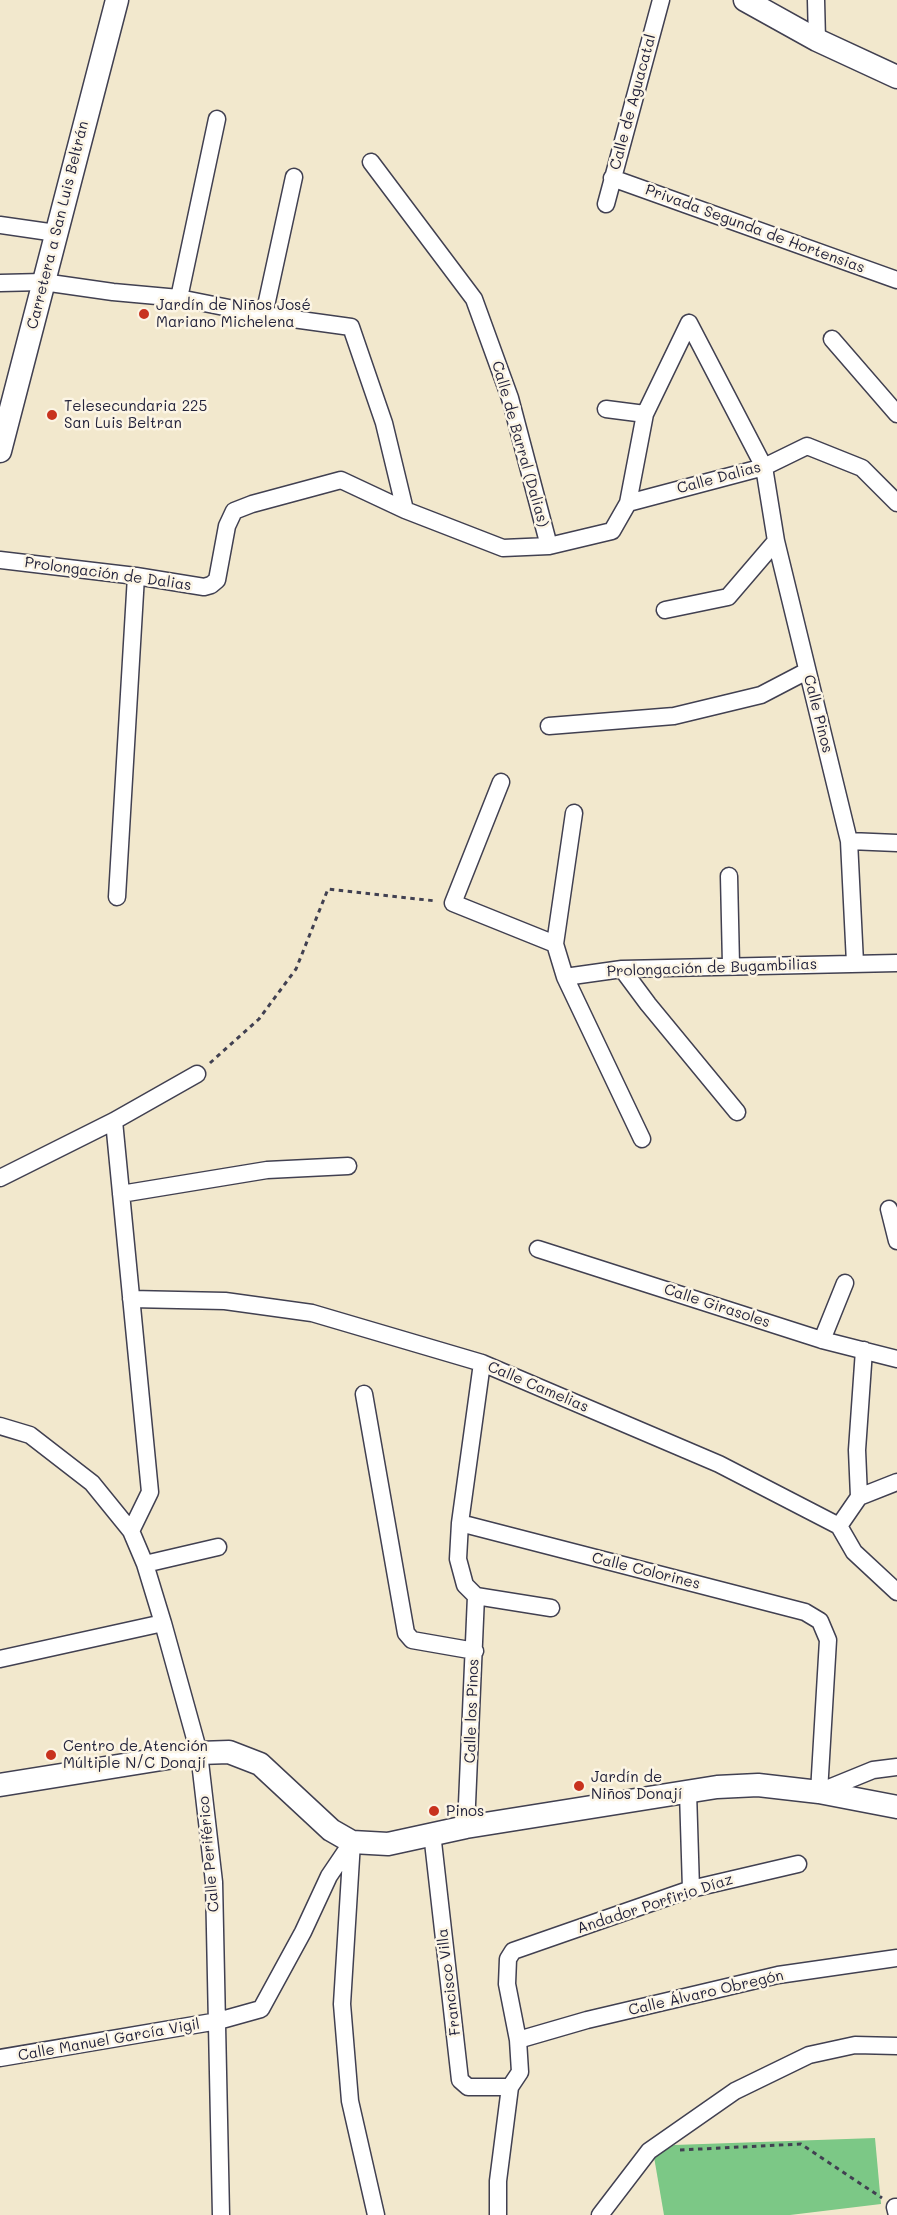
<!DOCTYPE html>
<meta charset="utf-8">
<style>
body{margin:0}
canvas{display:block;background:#f2e8cd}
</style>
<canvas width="897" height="2215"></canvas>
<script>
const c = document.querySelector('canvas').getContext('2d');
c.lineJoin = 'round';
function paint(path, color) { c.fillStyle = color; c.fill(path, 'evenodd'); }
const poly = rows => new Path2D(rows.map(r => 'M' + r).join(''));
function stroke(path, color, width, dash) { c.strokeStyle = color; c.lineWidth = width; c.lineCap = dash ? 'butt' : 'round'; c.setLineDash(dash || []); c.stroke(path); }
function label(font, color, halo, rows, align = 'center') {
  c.font = font + ' Mali,sans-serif'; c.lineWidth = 5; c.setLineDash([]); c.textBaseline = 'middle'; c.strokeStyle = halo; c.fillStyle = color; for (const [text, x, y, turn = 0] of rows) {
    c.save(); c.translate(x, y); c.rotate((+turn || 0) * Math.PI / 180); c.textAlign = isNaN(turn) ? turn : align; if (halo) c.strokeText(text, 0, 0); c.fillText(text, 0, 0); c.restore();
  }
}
paint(poly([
 [875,2138,881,2204,790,2215,664,2215,654,2157,674,2145]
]), '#7cc886');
const street = poly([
 [816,0,817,40],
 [371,162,474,299,510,398,549,546],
 [612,178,897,280],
 [606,204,661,0],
 [0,225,56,233],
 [0,283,43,282,113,292,179,298,264,315,351,327,384,423,405,510],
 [179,298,217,119],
 [264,315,294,177],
 [689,323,764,467,776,541,849,841,855,963],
 [832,339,897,414],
 [645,414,689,323],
 [628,503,764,467,807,446,862,468,897,503],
 [0,560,136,576,204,587,211,585,217,580,227,526,234,511,252,504,341,480,405,510,503,548,549,546,612,531,628,503,645,414,606,409],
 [665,610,728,597,776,541],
 [549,726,674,716,761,695,807,671],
 [501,782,453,903,555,944,565,977,622,969,897,963],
 [849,841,897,843],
 [729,876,731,965],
 [117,897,136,576],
 [555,944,574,813],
 [622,969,648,1004,737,1112],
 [565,977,642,1139],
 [114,1121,150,1492,131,1531],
 [0,1178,114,1121,197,1074],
 [121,1194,267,1170,348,1166],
 [889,1209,897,1241],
 [538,1249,822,1340,897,1359],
 [131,1299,225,1301,312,1313,482,1363,719,1464,839,1526,854,1552,897,1592],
 [822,1340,845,1283],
 [482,1363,460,1523,805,1612,820,1621,828,1640,819,1792,873,1770,897,1767],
 [364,1394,406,1633,412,1640,475,1651],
 [0,1426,30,1435,92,1483,131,1531,145,1564,163,1623,199,1753,214,1882,221,2215],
 [859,1497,857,1450,864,1350],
 [460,1523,458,1559,465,1585,476,1596,551,1608],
 [839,1526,859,1497,897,1482],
 [145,1564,218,1547],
 [0,1659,163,1623],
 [688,1792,691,1889],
 [466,1827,476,1596],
 [432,1833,460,2080,468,2087,510,2087],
 [352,1842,342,2004,350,2101,376,2215],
 [518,2040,587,2020,778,1975,897,1958],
 [0,2058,218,2021,261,2009,303,1932,329,1876,352,1842],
 [498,2215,498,2181,510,2087,520,2072,518,2040,507,1984,508,1959,513,1951,691,1889,798,1864],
 [600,2215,649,2151,735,2091,809,2055,855,2045,897,2046],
 [897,2215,895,2207,897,2207]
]);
const secondary = poly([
 [745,0,817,40,897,77],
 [0,451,117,0],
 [0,1785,199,1753,229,1752,260,1764,331,1830,352,1842,388,1844,466,1827,717,1787,758,1785,819,1792,897,1807]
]);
stroke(street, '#414051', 19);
stroke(secondary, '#414051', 25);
stroke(poly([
 [210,1063,259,1019,296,969,328,889,436,901],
 [680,2150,801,2144,882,2198]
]), '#414051', 3, [4.5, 4.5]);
stroke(street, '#fff', 16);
stroke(secondary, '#fff', 22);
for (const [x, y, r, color] of [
 [144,314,6,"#c8321e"],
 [52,415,6,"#c8321e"],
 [51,1755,6,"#c8321e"],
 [579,1786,6,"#c8321e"],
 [434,1811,6,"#c8321e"]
]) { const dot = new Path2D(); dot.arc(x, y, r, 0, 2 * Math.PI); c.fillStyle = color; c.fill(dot); stroke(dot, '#fcf5e5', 2); }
label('15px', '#22223b', '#fcf5e5', [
 ["Calle de Aguacatal",633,102,-75],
 ["Carretera a San Luis Beltrán",58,225,-76],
 ["Privada Segunda de Hortensias",755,229,20],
 ["Calle de Barral (Dalias)",520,444,74],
 ["Calle Dalias",719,478,-15],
 ["Prolongación de Dalias",108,574,8],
 ["Calle Pinos",818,714,76],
 ["Prolongación de Bugambilias",712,968,-2],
 ["Calle Girasoles",717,1306,18],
 ["Calle Camelias",538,1387,23],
 ["Calle Colorines",646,1571,14],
 ["Calle los Pinos",472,1711,-88],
 ["Calle Periférico",209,1854,-95],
 ["Andador Porfirio Díaz",655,1904,-18],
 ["Francisco Villa",449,1982,-97],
 ["Calle Álvaro Obregón",706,1993,-13],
 ["Calle Manuel García Vigil",109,2040,-10]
]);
label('15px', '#22223b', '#fcf5e5', [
 ["Jardín de Niños José",156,305],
 ["Mariano Michelena",156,322],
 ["Telesecundaria 225",64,406],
 ["San Luis Beltran",64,423],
 ["Centro de Atención",63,1746],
 ["Múltiple N/C Donají",63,1763],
 ["Jardín de",591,1777],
 ["Niños Donají",591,1794],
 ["Pinos",446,1811]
], 'left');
</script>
